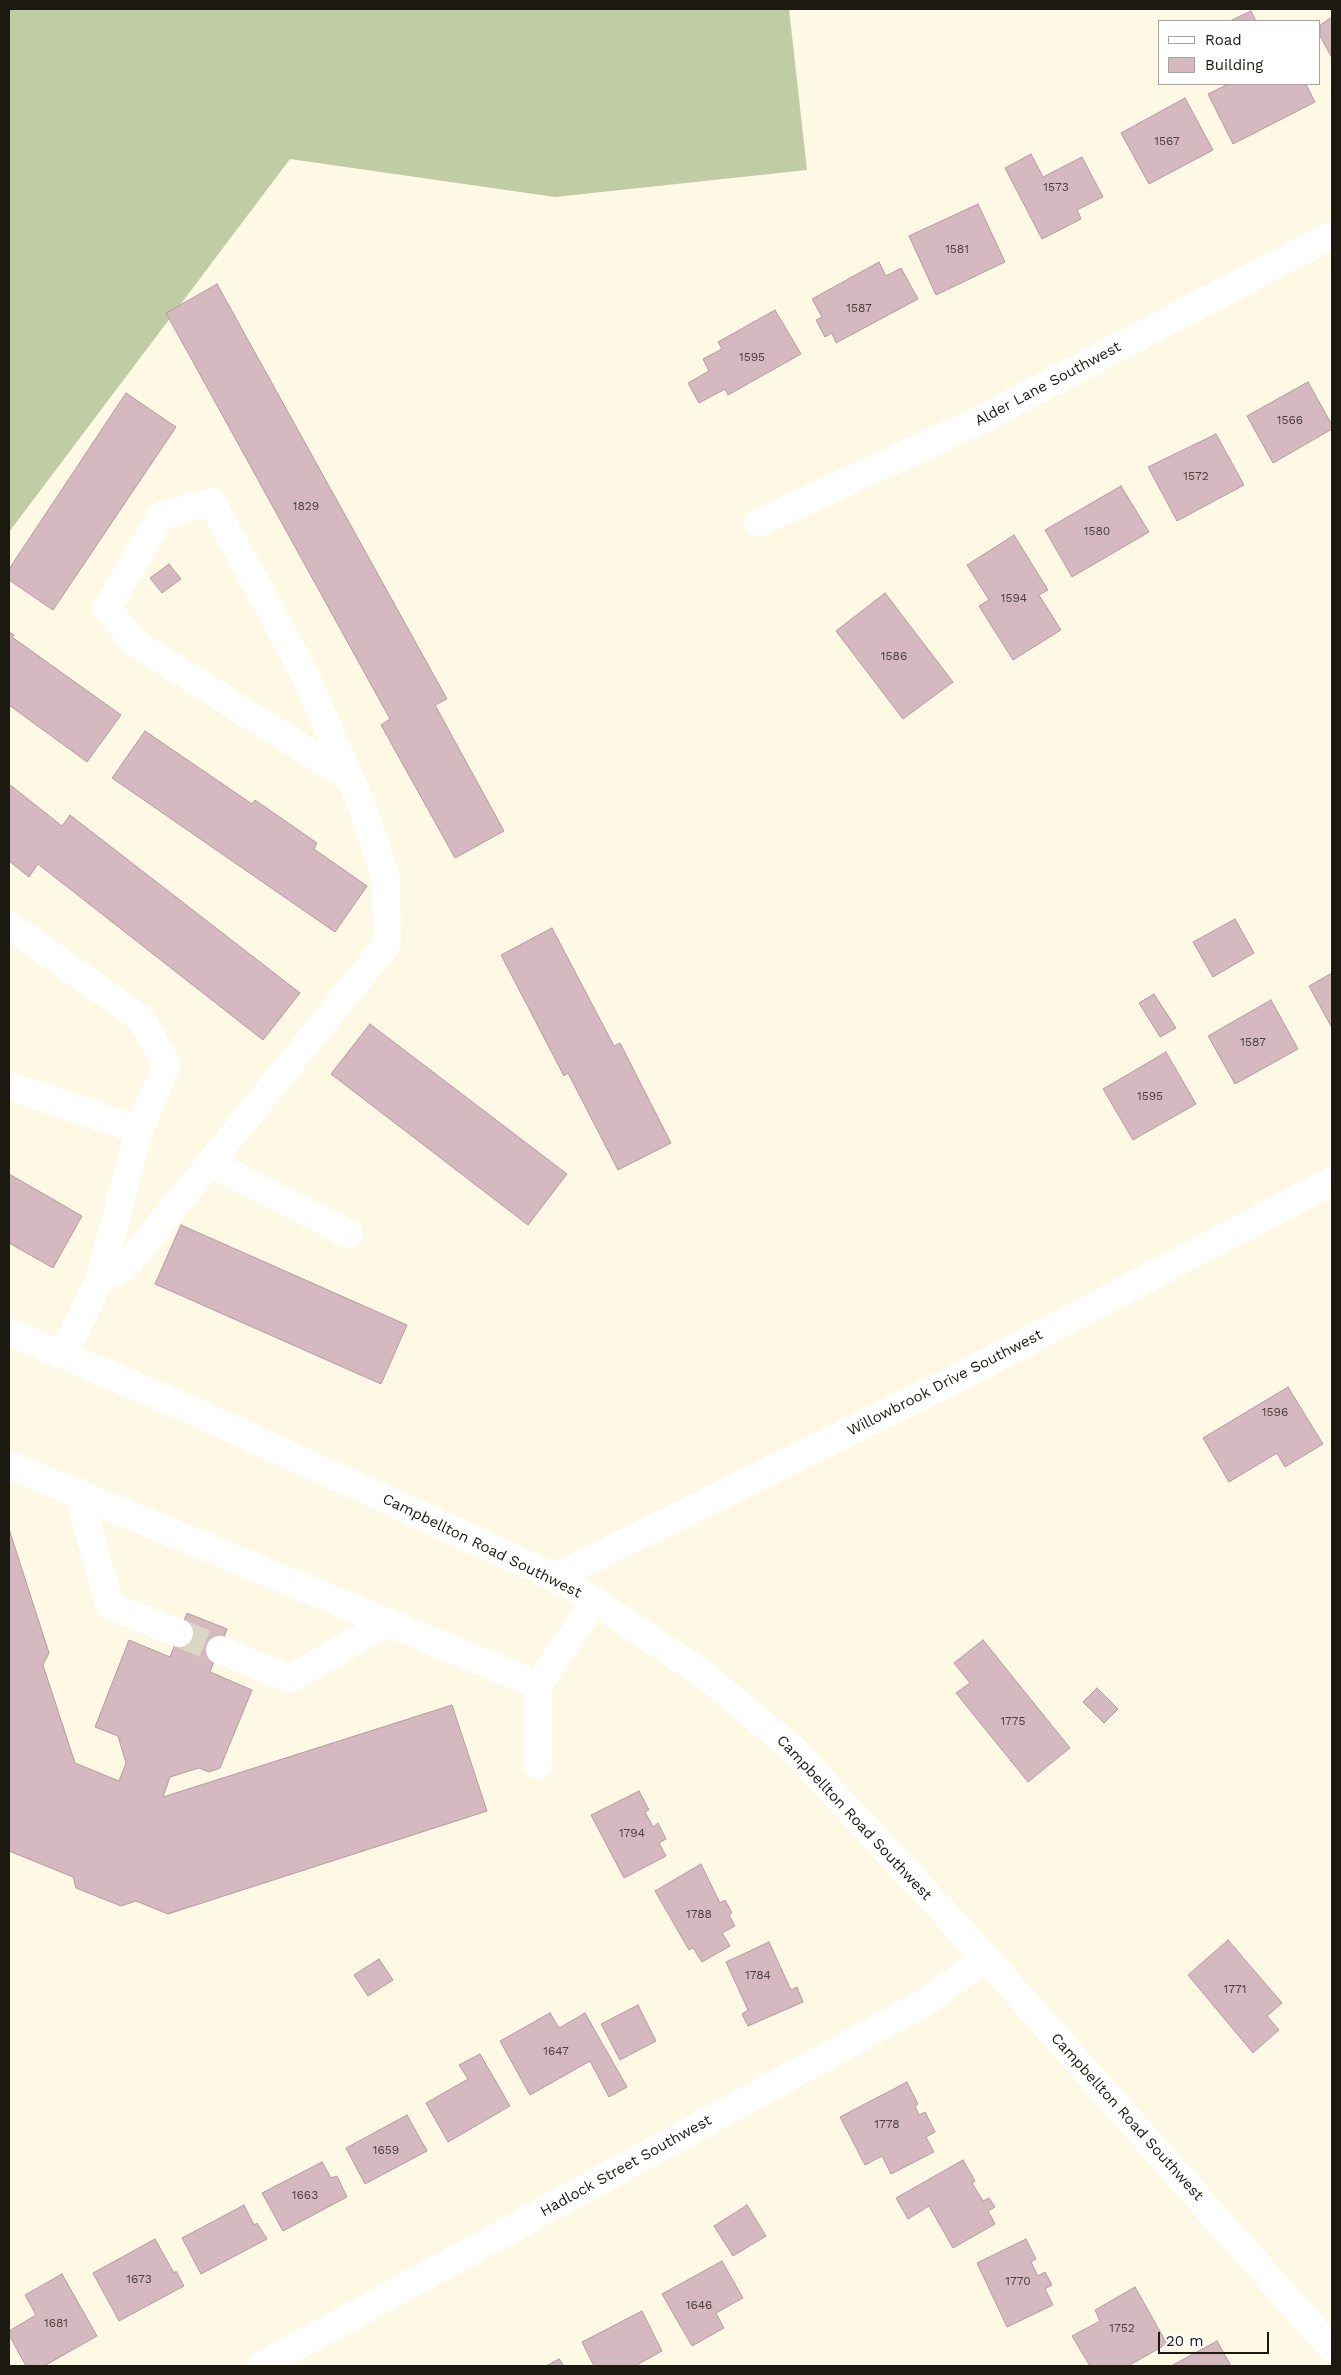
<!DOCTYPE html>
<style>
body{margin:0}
#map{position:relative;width:1341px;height:2375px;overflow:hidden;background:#fef9e4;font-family:"Work Sans",sans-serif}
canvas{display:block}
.frame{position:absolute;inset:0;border:10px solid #1b1910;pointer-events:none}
.legend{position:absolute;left:1158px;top:20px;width:162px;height:65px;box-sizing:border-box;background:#fff;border:1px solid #a4a39f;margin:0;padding:6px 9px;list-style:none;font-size:15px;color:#1b1910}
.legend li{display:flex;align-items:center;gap:10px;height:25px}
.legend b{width:25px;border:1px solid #a4a39f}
.scale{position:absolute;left:1158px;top:2332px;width:111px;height:22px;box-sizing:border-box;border:2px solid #1b1910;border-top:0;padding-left:6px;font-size:15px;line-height:18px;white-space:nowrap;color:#1b1910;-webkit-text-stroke:4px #fff;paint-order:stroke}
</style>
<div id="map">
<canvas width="1341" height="2375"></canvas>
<div class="frame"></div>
<ul class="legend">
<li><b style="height:6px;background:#fff"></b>Road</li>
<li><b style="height:14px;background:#d6b8c1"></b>Building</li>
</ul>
<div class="scale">20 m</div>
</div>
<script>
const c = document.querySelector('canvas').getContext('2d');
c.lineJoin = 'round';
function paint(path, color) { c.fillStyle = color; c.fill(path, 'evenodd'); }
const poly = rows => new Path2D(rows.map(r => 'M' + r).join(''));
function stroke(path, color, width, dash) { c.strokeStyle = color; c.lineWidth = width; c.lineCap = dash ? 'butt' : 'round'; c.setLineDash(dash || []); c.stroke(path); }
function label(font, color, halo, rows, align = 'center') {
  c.font = font + ' "Work Sans",sans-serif'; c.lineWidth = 4.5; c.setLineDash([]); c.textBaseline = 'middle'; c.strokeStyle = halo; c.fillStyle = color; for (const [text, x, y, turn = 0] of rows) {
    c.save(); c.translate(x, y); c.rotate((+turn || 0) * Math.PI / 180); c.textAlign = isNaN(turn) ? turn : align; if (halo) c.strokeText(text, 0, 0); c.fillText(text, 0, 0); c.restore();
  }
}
paint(poly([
 [9,9,789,9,807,170,555,197,290,159,9,532]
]), '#bfcca4');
const building = poly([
 [1251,11,1256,21,1230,21,1251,11],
 [1332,17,1332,58,1320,36,1320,25,1332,17],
 [1228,84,1306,84,1315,102,1233,144,1208,94,1228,84],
 [1185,98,1213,150,1149,184,1121,133,1185,98],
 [1031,154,1043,177,1082,157,1103,197,1077,210,1081,219,1042,239,1005,168,1031,154],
 [978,204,1005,262,936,295,909,236,978,204],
 [879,262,886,276,901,268,918,299,836,343,832,333,825,337,816,320,822,317,812,299,879,262],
 [217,284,447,699,435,705,504,831,455,858,381,725,390,719,166,313,217,284],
 [775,310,801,354,728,395,725,389,699,403,688,383,709,371,703,359,722,349,718,342,775,310],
 [1308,382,1332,425,1332,429,1273,463,1247,416,1308,382],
 [126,393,176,427,53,610,9,580,9,569,126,393],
 [1216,434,1244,485,1177,521,1148,467,1216,434],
 [1121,486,1149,532,1072,577,1045,530,1121,486],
 [1014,535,1048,590,1039,595,1061,630,1013,660,979,606,989,600,967,565,1014,535],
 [169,564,181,579,162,593,150,578,169,564],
 [885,593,953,682,903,719,836,631,885,593],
 [9,632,14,635,12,637,121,715,87,762,9,705,9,632],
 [145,731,252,804,255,800,317,843,314,849,367,886,335,932,112,778,145,731],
 [9,784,62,826,70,815,300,993,263,1040,38,864,29,877,9,861,9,784],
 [1235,919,1254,953,1213,977,1193,942,1235,919],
 [552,928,614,1046,620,1043,671,1143,618,1170,568,1073,564,1076,501,955,552,928],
 [1332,973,1332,1028,1309,986,1332,973],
 [1154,994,1176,1028,1160,1037,1139,1003,1154,994],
 [1271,1000,1298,1049,1235,1084,1208,1036,1271,1000],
 [370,1024,567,1174,528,1225,331,1074,370,1024],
 [1166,1052,1196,1104,1133,1140,1103,1089,1166,1052],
 [9,1174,82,1216,53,1268,9,1243,9,1174],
 [181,1225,407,1325,381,1384,155,1284,181,1225],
 [1288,1387,1323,1444,1285,1467,1277,1453,1229,1482,1203,1438,1288,1387],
 [9,1529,49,1653,43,1665,75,1763,119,1781,126,1763,118,1736,95,1727,129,1640,170,1657,187,1613,227,1629,210,1672,252,1690,220,1768,209,1772,199,1768,170,1777,163,1797,452,1705,487,1811,168,1914,136,1901,121,1906,76,1888,73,1877,9,1851,9,1529],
 [983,1640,1070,1748,1028,1782,956,1693,970,1683,954,1663,983,1640],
 [1097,1688,1118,1709,1104,1723,1083,1702,1097,1688],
 [639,1791,649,1810,645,1812,653,1827,658,1823,666,1839,659,1843,666,1856,624,1878,591,1815,639,1791],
 [701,1864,720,1903,725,1900,732,1913,729,1915,735,1926,722,1933,730,1946,702,1962,693,1948,689,1950,655,1891,701,1864],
 [1228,1940,1282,2003,1267,2016,1279,2030,1253,2053,1188,1975,1228,1940],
 [769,1942,791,1990,797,1987,803,2002,748,2026,742,2014,748,2010,726,1962,769,1942],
 [379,1959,393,1980,368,1996,354,1975,379,1959],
 [638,2005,656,2041,620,2060,601,2024,638,2005],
 [550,2013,559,2028,585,2013,627,2087,609,2097,590,2061,530,2095,500,2041,550,2013],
 [480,2054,510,2106,448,2142,426,2103,468,2079,459,2065,480,2054],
 [907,2082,918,2104,915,2106,919,2115,925,2112,935,2132,926,2137,934,2152,891,2174,882,2156,865,2165,840,2117,907,2082],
 [407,2115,427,2151,365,2184,346,2148,407,2115],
 [963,2160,975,2181,972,2183,983,2201,989,2198,995,2207,988,2211,995,2224,953,2248,929,2206,908,2219,896,2198,963,2160],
 [322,2162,331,2178,337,2176,347,2197,283,2231,262,2193,322,2162],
 [244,2205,254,2225,257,2223,267,2239,201,2274,182,2238,244,2205],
 [747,2205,766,2236,733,2256,714,2226,747,2205],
 [155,2239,174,2273,176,2271,184,2286,119,2321,93,2273,155,2239],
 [1026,2239,1036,2259,1031,2262,1038,2276,1045,2272,1052,2285,1045,2289,1053,2305,1007,2327,977,2263,1026,2239],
 [722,2261,743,2298,716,2313,724,2328,692,2346,662,2294,722,2261],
 [62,2274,97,2336,44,2366,26,2366,9,2335,9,2331,36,2315,25,2295,62,2274],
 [1135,2287,1167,2344,1128,2366,1090,2366,1072,2336,1100,2321,1095,2310,1135,2287],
 [642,2311,662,2351,635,2366,594,2366,582,2342,642,2311],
 [1217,2341,1231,2366,1171,2366,1217,2341],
 [559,2359,564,2366,546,2366,559,2359]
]);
paint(building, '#d6b8c1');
stroke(building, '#b69aa2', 1);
stroke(poly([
 [179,1633,220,1650]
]), '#dcd7c4', 28, [28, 14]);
stroke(poly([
 [758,523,978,421,1332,235],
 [9,925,141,1019,167,1064,139,1130,100,1279,63,1355],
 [9,1086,139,1130],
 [210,1163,349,1234],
 [100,1279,126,1267,387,944,386,878,363,809,350,778,303,671,212,502,161,516,107,608,135,643,350,778],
 [9,1465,538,1685,595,1601],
 [78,1492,110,1606,179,1633],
 [555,1577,952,1381,1332,1181],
 [220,1650,290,1679,388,1622],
 [538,1685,538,1765],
 [261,2366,924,2003,986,1958]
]), '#fff', 28);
stroke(poly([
 [9,1332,169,1400,555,1577,595,1601,703,1674,792,1748,986,1958,1332,2349]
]), '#fff', 28);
label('12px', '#4a413c', null, [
 ["1567",1167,141],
 ["1573",1056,187],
 ["1581",957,249],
 ["1587",859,308],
 ["1595",752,357],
 ["1566",1290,420],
 ["1572",1196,476],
 ["1829",306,506],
 ["1580",1097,531],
 ["1594",1014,598],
 ["1586",894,656],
 ["1587",1253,1042],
 ["1595",1150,1096],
 ["1596",1275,1412],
 ["1775",1013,1721],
 ["1794",632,1833],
 ["1788",699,1914],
 ["1784",758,1975],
 ["1771",1235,1989],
 ["1647",556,2051],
 ["1778",887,2124],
 ["1659",386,2150],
 ["1663",305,2195],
 ["1673",139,2279],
 ["1770",1018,2281],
 ["1646",699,2305],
 ["1681",56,2323],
 ["1752",1122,2328]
]);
label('15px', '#1b1910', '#fff', [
 ["Alder Lane Southwest",1048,384,-28],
 ["Willowbrook Drive Southwest",945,1383,-27],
 ["Campbellton Road Southwest",482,1546,26],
 ["Campbellton Road Southwest",854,1818,47],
 ["Campbellton Road Southwest",1127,2117,48],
 ["Hadlock Street Southwest",626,2166,-29]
]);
</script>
